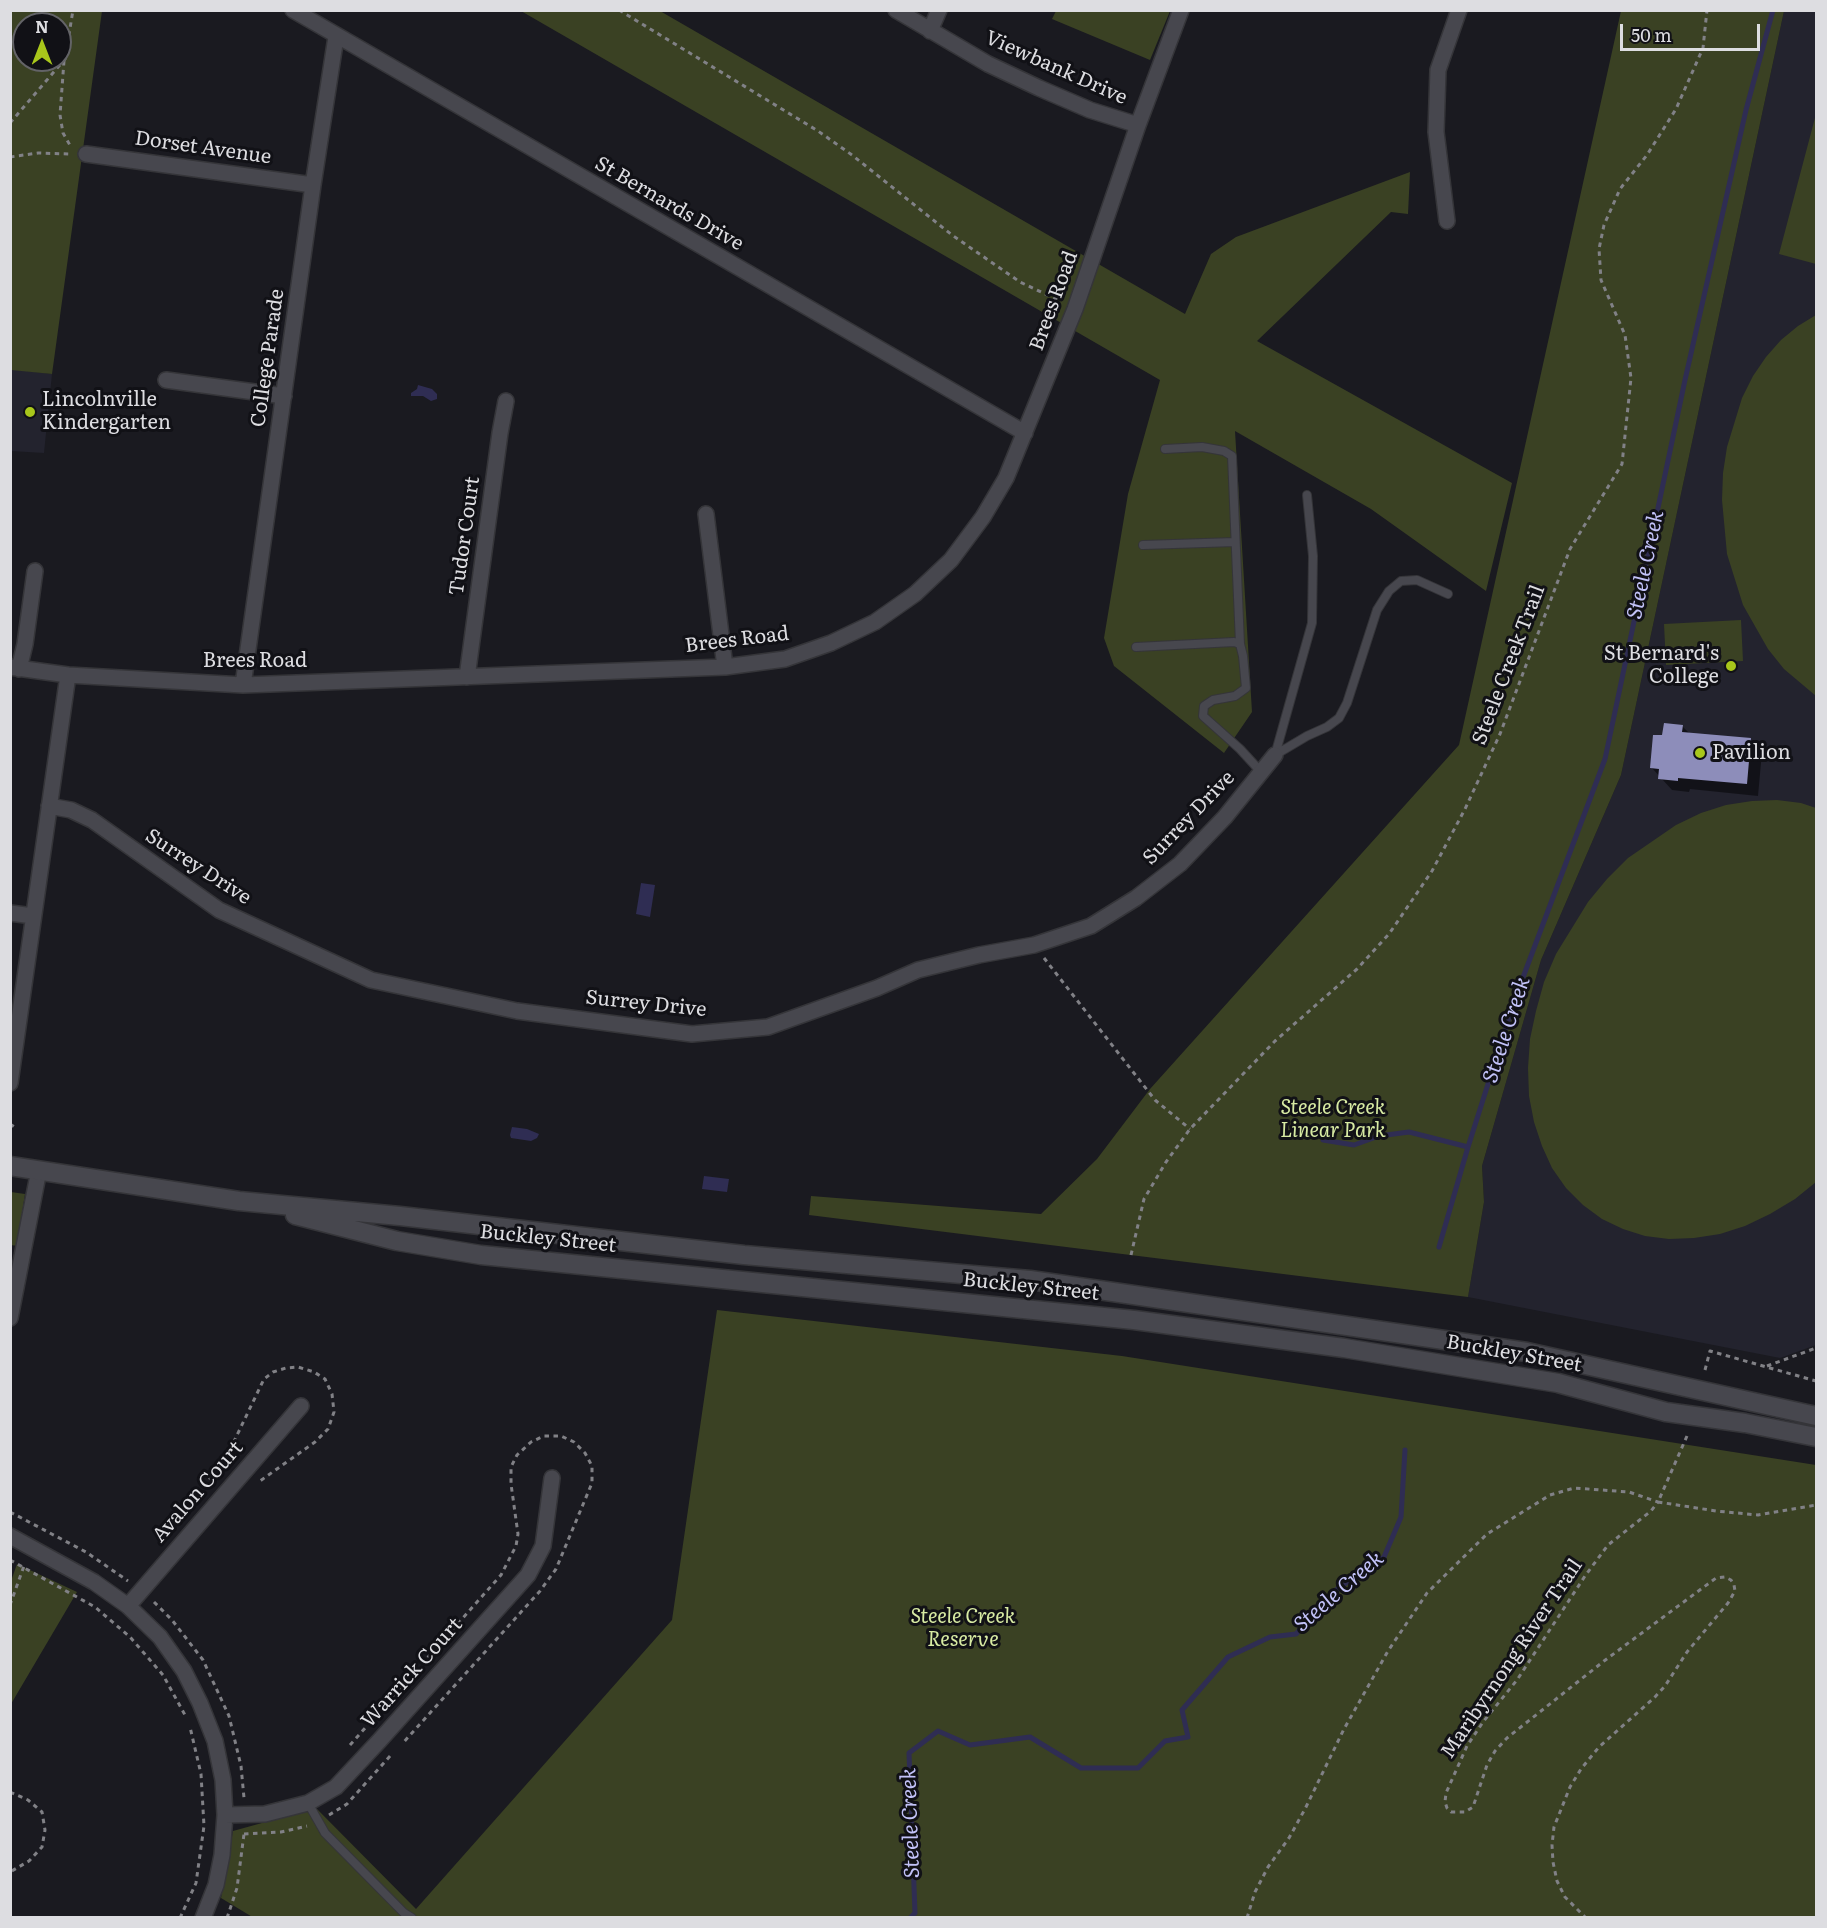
<!DOCTYPE html>
<style>
body{margin:0}
#map{position:relative;width:1827px;height:1928px;overflow:hidden;background:#1a1a20;font-family:Literata,serif}
canvas{display:block}
.frame{position:absolute;inset:0;border:12px solid #dddde1;pointer-events:none}
.north{position:absolute;left:12px;top:12px;width:60px;height:60px;box-sizing:border-box;background:#111116;border:2px solid #636367;border-radius:50%;rotate:0deg;font-size:16px;font-weight:700;line-height:24px;text-align:center;color:#dddde1}
.north::after{content:'';display:block;margin:auto;width:21px;height:27px;background:#a9c71b;clip-path:polygon(50% 0,100% 100%,50% 72%,0 100%)}
.scale{position:absolute;left:1620px;top:24px;width:140px;height:27px;box-sizing:border-box;border:3px solid #dddde1;border-top:0;padding-left:8px;font-size:18px;line-height:21px;white-space:nowrap;color:#dddde1;-webkit-text-stroke:4px #111116;paint-order:stroke}
</style>
<div id="map">
<canvas width="1827" height="1928"></canvas>
<div class="frame"></div>
<div class="north">N</div>
<div class="scale">50 m</div>
</div>
<script>
const c = document.querySelector('canvas').getContext('2d');
c.lineJoin = 'round';
function paint(path, color) { c.fillStyle = color; c.fill(path, 'evenodd'); }
const poly = rows => new Path2D(rows.map(r => 'M' + r).join(''));
function stroke(path, color, width, dash) { c.strokeStyle = color; c.lineWidth = width; c.lineCap = dash ? 'butt' : 'round'; c.setLineDash(dash || []); c.stroke(path); }
function label(font, color, halo, rows, align = 'center') {
  c.font = font + ' Literata,serif'; c.lineWidth = 6; c.setLineDash([]); c.textBaseline = 'middle'; c.strokeStyle = halo; c.fillStyle = color; for (const [text, x, y, turn = 0] of rows) {
    c.save(); c.translate(x, y); c.rotate((+turn || 0) * Math.PI / 180); c.textAlign = isNaN(turn) ? turn : align; if (halo) c.strokeText(text, 0, 0); c.fillText(text, 0, 0); c.restore();
  }
}
paint(poly([
 [1784,11,1816,11,1816,1345,1780,1358,1468,1297,1484,1202,1482,1166,1541,960,1621,775],
 [10,369,52,374,44,453,11,451]
]), '#23232e');
paint(poly([
 [10,11,102,11,52,374,11,370],
 [24,24,60,24,60,60,24,60],
 [521,11,660,11,1185,314,1211,254,1236,237,1410,172,1408,214,1391,212,1257,341,1512,483,1486,591,1371,509,1235,431,1252,712,1224,753,1114,666,1104,638,1128,494,1160,380],
 [1056,11,1056,10,1170,11,1150,60,1052,19],
 [1621,11,1784,11,1621,775,1541,960,1482,1166,1484,1202,1468,1297,809,1215,811,1196,1041,1214,1097,1159,1150,1089,1459,745],
 [1816,114,1816,264,1779,254],
 [1816,315,1816,696,1784,669,1768,649,1743,605,1727,554,1722,500,1723,473,1727,447,1742,398,1753,376,1766,357,1781,340,1798,326],
 [1741,620,1743,661,1666,665,1664,624],
 [1777,800,1801,803,1816,808,1816,1182,1795,1199,1770,1214,1745,1226,1720,1234,1694,1238,1669,1239,1645,1236,1623,1229,1602,1219,1583,1205,1566,1188,1552,1168,1542,1146,1534,1122,1529,1096,1528,1068,1530,1039,1536,1011,1544,982,1556,954,1588,902,1607,879,1628,858,1676,825,1701,813,1726,805,1752,801],
 [11,1192,25,1194,17,1246,11,1245],
 [717,1310,1122,1356,1816,1465,1816,1917,254,1918,221,1898,233,1831,316,1808,416,1909,672,1620],
 [17,1564,77,1592,11,1704,10,1584]
]), '#3a4123');
paint(poly([
 [418,385,432,389,437,394,437,399,431,401,423,396,411,396,411,393,417,389],
 [641,883,655,885,650,917,636,914],
 [512,1127,527,1129,539,1134,537,1138,531,1141,511,1138,510,1135],
 [704,1176,729,1179,727,1192,702,1189]
]), '#2f2d53');
paint(poly([
 [1682,726,1690,734,1750,740,1762,752,1758,796,1690,789,1689,792,1672,790,1651,767,1664,737]
]), '#0007');
stroke(poly([
 [1323,1140,1354,1145,1379,1136,1409,1132,1468,1147],
 [1439,1247,1468,1147,1516,996,1605,759,1685,380,1746,110,1773,10],
 [910,1918,915,1913,909,1753,938,1731,970,1745,1030,1737,1081,1768,1138,1768,1165,1741,1188,1737,1182,1710,1228,1657,1270,1637,1296,1634,1333,1592,1384,1557,1401,1517,1405,1450]
]), '#2f2d53', 5);
paint(poly([
 [1664,723,1683,725,1682,732,1751,738,1747,784,1678,778,1678,781,1658,779,1659,769,1650,768,1653,735,1662,735]
]), '#8d8dba');
const lane = poly([
 [1165,449,1202,447,1224,451,1232,456,1240,644],
 [1143,545,1235,542],
 [1136,647,1234,642,1240,644,1243,656,1246,688,1235,696,1213,700,1204,706,1203,716,1240,749,1262,773],
 [1275,755,1307,736,1327,727,1339,718,1347,703,1377,610,1389,591,1401,581,1417,580,1448,594],
 [1275,755,1312,623,1313,556,1307,495],
 [308,1803,325,1833,404,1913,412,1918]
]);
const street = poly([
 [293,10,1025,433],
 [896,10,988,64,1039,88,1090,110,1138,125],
 [930,31,939,10],
 [86,154,313,185],
 [1447,221,1436,132,1438,70,1459,10],
 [166,380,284,396],
 [706,514,725,667],
 [10,667,68,675,243,685,725,667,785,659,831,643,875,622,915,594,951,560,983,517,1006,478,1075,309,1138,125,1181,10],
 [19,669,25,644,35,571],
 [467,677,500,433,506,401],
 [243,685,313,185,336,37],
 [49,806,71,810,92,820,219,910,371,980,517,1011,692,1034,768,1027,877,988,918,970,979,955,1034,945,1091,926,1136,898,1180,864,1225,817,1275,755],
 [10,913,33,916],
 [10,1083,68,675],
 [10,1318,39,1170],
 [10,1536,94,1582,128,1606,160,1637,184,1671,200,1703,215,1741,223,1780,225,1815,222,1855,216,1885,203,1918],
 [128,1606,301,1406],
 [225,1815,265,1814,308,1803,336,1787,380,1740,528,1575,543,1546,552,1478]
]);
const secondary = poly([
 [10,1166,239,1201,400,1216,744,1255,1030,1280,1527,1352,1816,1416],
 [295,1215,397,1241,481,1255,1134,1320,1344,1348,1558,1383,1666,1412,1745,1423,1816,1437]
]);
stroke(lane, '#353539', 10);
stroke(street, '#353539', 18);
stroke(secondary, '#353539', 21);
stroke(poly([
 [619,10,818,131,852,155,952,235,1020,282,1060,301],
 [64,61,60,115,63,133,71,147],
 [10,123,65,59,73,10],
 [10,157,38,153,70,154],
 [1044,958,1155,1100,1190,1129],
 [10,1124,16,1128],
 [1131,1255,1144,1199,1166,1162,1190,1129,1275,1041,1357,969,1389,934,1432,871,1465,809,1500,734,1570,549,1622,464,1631,378,1625,335,1601,280,1599,249,1604,225,1620,189,1647,155,1676,109,1703,48,1707,10],
 [1767,1366,1816,1348],
 [1705,1370,1710,1351,1816,1381],
 [1687,1436,1658,1502,1716,1511,1758,1515,1816,1505],
 [10,1512,86,1552,128,1581],
 [170,1529,226,1458,264,1379,273,1372,286,1368,298,1367,314,1372,325,1379,332,1394,334,1412,328,1429,315,1442,260,1481],
 [10,1560,95,1607,130,1637,163,1675,185,1715],
 [154,1602,172,1620,203,1660,229,1716,241,1766,244,1798],
 [10,1605,24,1566],
 [350,1745,501,1575,516,1546,518,1534,511,1484,511,1467,517,1455,531,1442,544,1436,561,1436,574,1442,585,1453,592,1466,592,1483,556,1569,540,1591,402,1744],
 [10,1792,28,1800,42,1812,45,1830,42,1847,29,1861,10,1872],
 [329,1815,347,1804,391,1755],
 [244,1834,281,1832,307,1826],
 [180,1918,196,1883,204,1826,201,1774,190,1727],
 [227,1918,237,1888,244,1834],
 [1247,1918,1255,1892,1268,1867,1289,1838,1305,1809,1344,1729,1388,1651,1427,1593,1487,1534,1550,1495,1574,1488,1629,1492,1658,1502,1651,1511,1608,1545,1585,1576,1517,1680,1483,1722,1467,1746,1446,1793,1445,1802,1447,1808,1451,1812,1465,1812,1473,1807,1487,1765,1495,1751,1507,1738,1604,1661,1716,1578,1725,1577,1731,1580,1734,1585,1735,1591,1728,1603,1687,1652,1665,1686,1654,1698,1599,1747,1581,1769,1570,1787,1554,1827,1552,1845,1553,1862,1557,1881,1565,1897,1586,1918]
]), '#818186', 3, [4.5, 4.5]);
stroke(lane, '#47474e', 8);
stroke(street, '#47474e', 15);
stroke(secondary, '#47474e', 18);
for (const [x, y, r, color] of [
 [30,412,6,"#a9c71b"],
 [1731,666,6,"#a9c71b"],
 [1700,753,6,"#a9c71b"]
]) { const dot = new Path2D(); dot.arc(x, y, r, 0, 2 * Math.PI); c.fillStyle = color; c.fill(dot); stroke(dot, '#111116', 2); }
label('20px', '#dddde1', '#111116', [
 ["Viewbank Drive",1056,68,24],
 ["Dorset Avenue",203,148,8],
 ["St Bernards Drive",669,204,30],
 ["Brees Road",1054,301,-70],
 ["College Parade",268,358,-82],
 ["Tudor Court",465,536,-82],
 ["Brees Road",737,640,-7],
 ["Brees Road",255,661],
 ["Steele Creek Trail",1509,665,-69],
 ["Surrey Drive",1189,818,-46],
 ["Surrey Drive",198,867,33],
 ["Surrey Drive",646,1004,6],
 ["Buckley Street",548,1239,6],
 ["Buckley Street",1031,1287,6],
 ["Buckley Street",1514,1354,10],
 ["Avalon Court",198,1492,-49],
 ["Maribyrnong River Trail",1512,1659,-56],
 ["Warrick Court",412,1673,-48]
]);
label('20px', '#dddde1', '#111116', [
 ["Lincolnville",42,400],
 ["Kindergarten",42,423],
 ["St Bernard's",1719,654,"right"],
 ["College",1719,677,"right"],
 ["Pavilion",1712,753]
], 'left');
label('italic 20px', '#d8eba3', '#111116', [
 ["Steele Creek",1333,1108],
 ["Linear Park",1333,1131],
 ["Steele Creek",963,1617],
 ["Reserve",963,1640]
]);
label('italic 21px', '#c2c2f8', '#111116', [
 ["Steele Creek",1646,565,-78],
 ["Steele Creek",1507,1030,-72],
 ["Steele Creek",1339,1592,-41],
 ["Steele Creek",911,1823,-92]
]);
</script>
